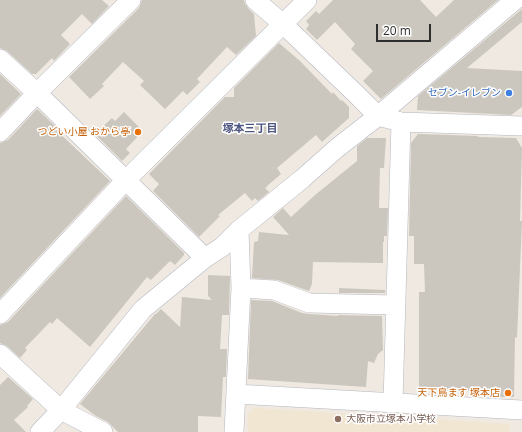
<!DOCTYPE html>
<meta charset="utf-8">
<style>
body{margin:0}
#map{position:relative;width:522px;height:432px;overflow:hidden;background:#efe9e1;font-family:"Open Sans",sans-serif}
canvas{display:block}
.scale{position:absolute;left:376px;top:24px;width:55px;height:18px;box-sizing:border-box;border:2px solid #2e2e2e;border-top:0;padding-left:5px;font-size:12px;line-height:14px;white-space:nowrap;color:#2e2e2e;-webkit-text-stroke:3px #fff;paint-order:stroke}
</style>
<div id="map">
<canvas width="522" height="432"></canvas>
<div class="scale">20 m</div>
</div>
<script>
const c = document.querySelector('canvas').getContext('2d');
c.lineJoin = 'round';
function paint(path, color) { c.fillStyle = color; c.fill(path, 'evenodd'); }
const poly = rows => new Path2D(rows.map(r => 'M' + r).join(''));
function stroke(path, color, width, dash) { c.strokeStyle = color; c.lineWidth = width; c.lineCap = dash ? 'butt' : 'round'; c.setLineDash(dash || []); c.stroke(path); }
function label(font, color, halo, rows, align = 'center') {
  c.font = font + ' "Open Sans","Noto Sans JP",sans-serif'; c.lineWidth = 3; c.setLineDash([]); c.textBaseline = 'middle'; c.strokeStyle = halo; c.fillStyle = color; for (const [text, x, y, turn = 0] of rows) {
    c.save(); c.translate(x, y); c.rotate((+turn || 0) * Math.PI / 180); c.textAlign = isNaN(turn) ? turn : align; if (halo) c.strokeText(text, 0, 0); c.fillText(text, 0, 0); c.restore();
  }
}
paint(poly([
 [255,408,510,424,510,432,248,432,248,414]
]), '#f0e6d1');
paint(poly([
 [0,0,102,0,109,6,92,24,82,14,61,35,70,44,54,61,52,58,36,74,32,74,7,51,0,48],
 [142,0,244,0,245,4,248,8,254,14,256,36,236,55,227,47,197,79,200,82,187,95,183,91,165,109,140,85,144,81,123,62,102,84,104,86,90,99,69,77,139,8],
 [333,0,420,0,436,17,454,0,498,0,381,99,363,81,373,71,351,49,355,44,335,22,317,40,306,29,309,25,306,21,316,11,319,14],
 [522,9,522,22,467,68,522,71,522,107,511,115,417,110,418,96],
 [279,43,300,61,332,94,333,92,341,101,342,100,349,107,349,118,322,142,316,135,277,168,281,174,267,186,267,187,265,188,269,192,258,201,255,198,252,201,245,193,218,215,220,216,199,237,153,191,159,184,149,174,225,97,234,97,234,88],
 [0,74,21,94,0,116],
 [37,109,56,127,54,128,110,181,0,298,0,143,8,140],
 [124,112,143,131,126,149,130,153,122,161,95,134,112,118,115,121],
 [418,134,479,136,477,137,516,138,522,148,520,221,522,221,517,338,515,337,514,397,483,397,483,392,457,391,457,389,419,389,419,292,425,292,424,264,414,264,414,236,409,236,411,143],
 [367,138,386,138,384,168,380,168,379,208,388,208,387,236,384,236,384,242,383,242,383,263,313,262,312,284,309,291,278,280,252,278,254,242,258,241,259,232,289,235,273,217,283,208,291,217,315,195,357,161,357,146],
 [126,196,184,253,184,255,175,265,170,261,151,280,147,277,90,347,57,318,52,324,50,322,25,348,27,350,20,358,7,346,0,343,0,325,8,322],
 [208,275,230,276,229,315,222,315,220,349,227,349,226,377,223,377,221,417,198,416,198,432,118,432,108,422,96,416,80,404,155,314,156,314,161,309,180,327,182,297,212,300,208,296],
 [339,288,385,290,385,293,339,293],
 [251,300,272,301,302,313,309,314,338,316,338,315,382,316,383,350,378,354,374,363,368,361,366,387,248,379],
 [8,377,33,399,27,406,28,407,14,420,26,432,0,432,0,385]
]), '#cbc7bf');
const minor = poly([
 [255,0,283,24,357,95,378,116,401,122,522,126],
 [0,59,37,93,205,258],
 [0,132,37,93,131,0],
 [241,288,274,290,309,303,395,305],
 [0,314,126,180,307,0],
 [0,354,61,410,103,432],
 [236,394,522,410],
 [393,403,401,122],
 [40,432,61,410,143,309,205,258,222,247,239,230,302,179,337,148,378,116,515,0],
 [234,432,241,288,239,230]
]);
stroke(minor, '#b4b7c1', 20);
stroke(minor, '#fff', 19);
for (const [x, y, r, color] of [
 [509,93,4,"#3f7fe0"],
 [138,132,4,"#e8710a"],
 [508,393,4,"#e8710a"],
 [338,419,4,"#8d6e63"]
]) { const dot = new Path2D(); dot.arc(x, y, r, 0, 2 * Math.PI); c.fillStyle = color; c.fill(dot); stroke(dot, '#fff', 1.5); }
label('10px', '#366cbe', '#fff', [
 ["セブン-イレブン",501,93]
], 'right');
label('10px', '#c56008', '#fff', [
 ["つどい小屋 おから亭",130,132],
 ["天下鳥ます 塚本店",500,393]
], 'right');
label('10px', '#785e54', '#fff', [
 ["大阪市立塚本小学校",346,419]
], 'left');
label('bold 11px', '#4d5680', '#fff', [
 ["塚本三丁目",250,129]
]);
</script>
